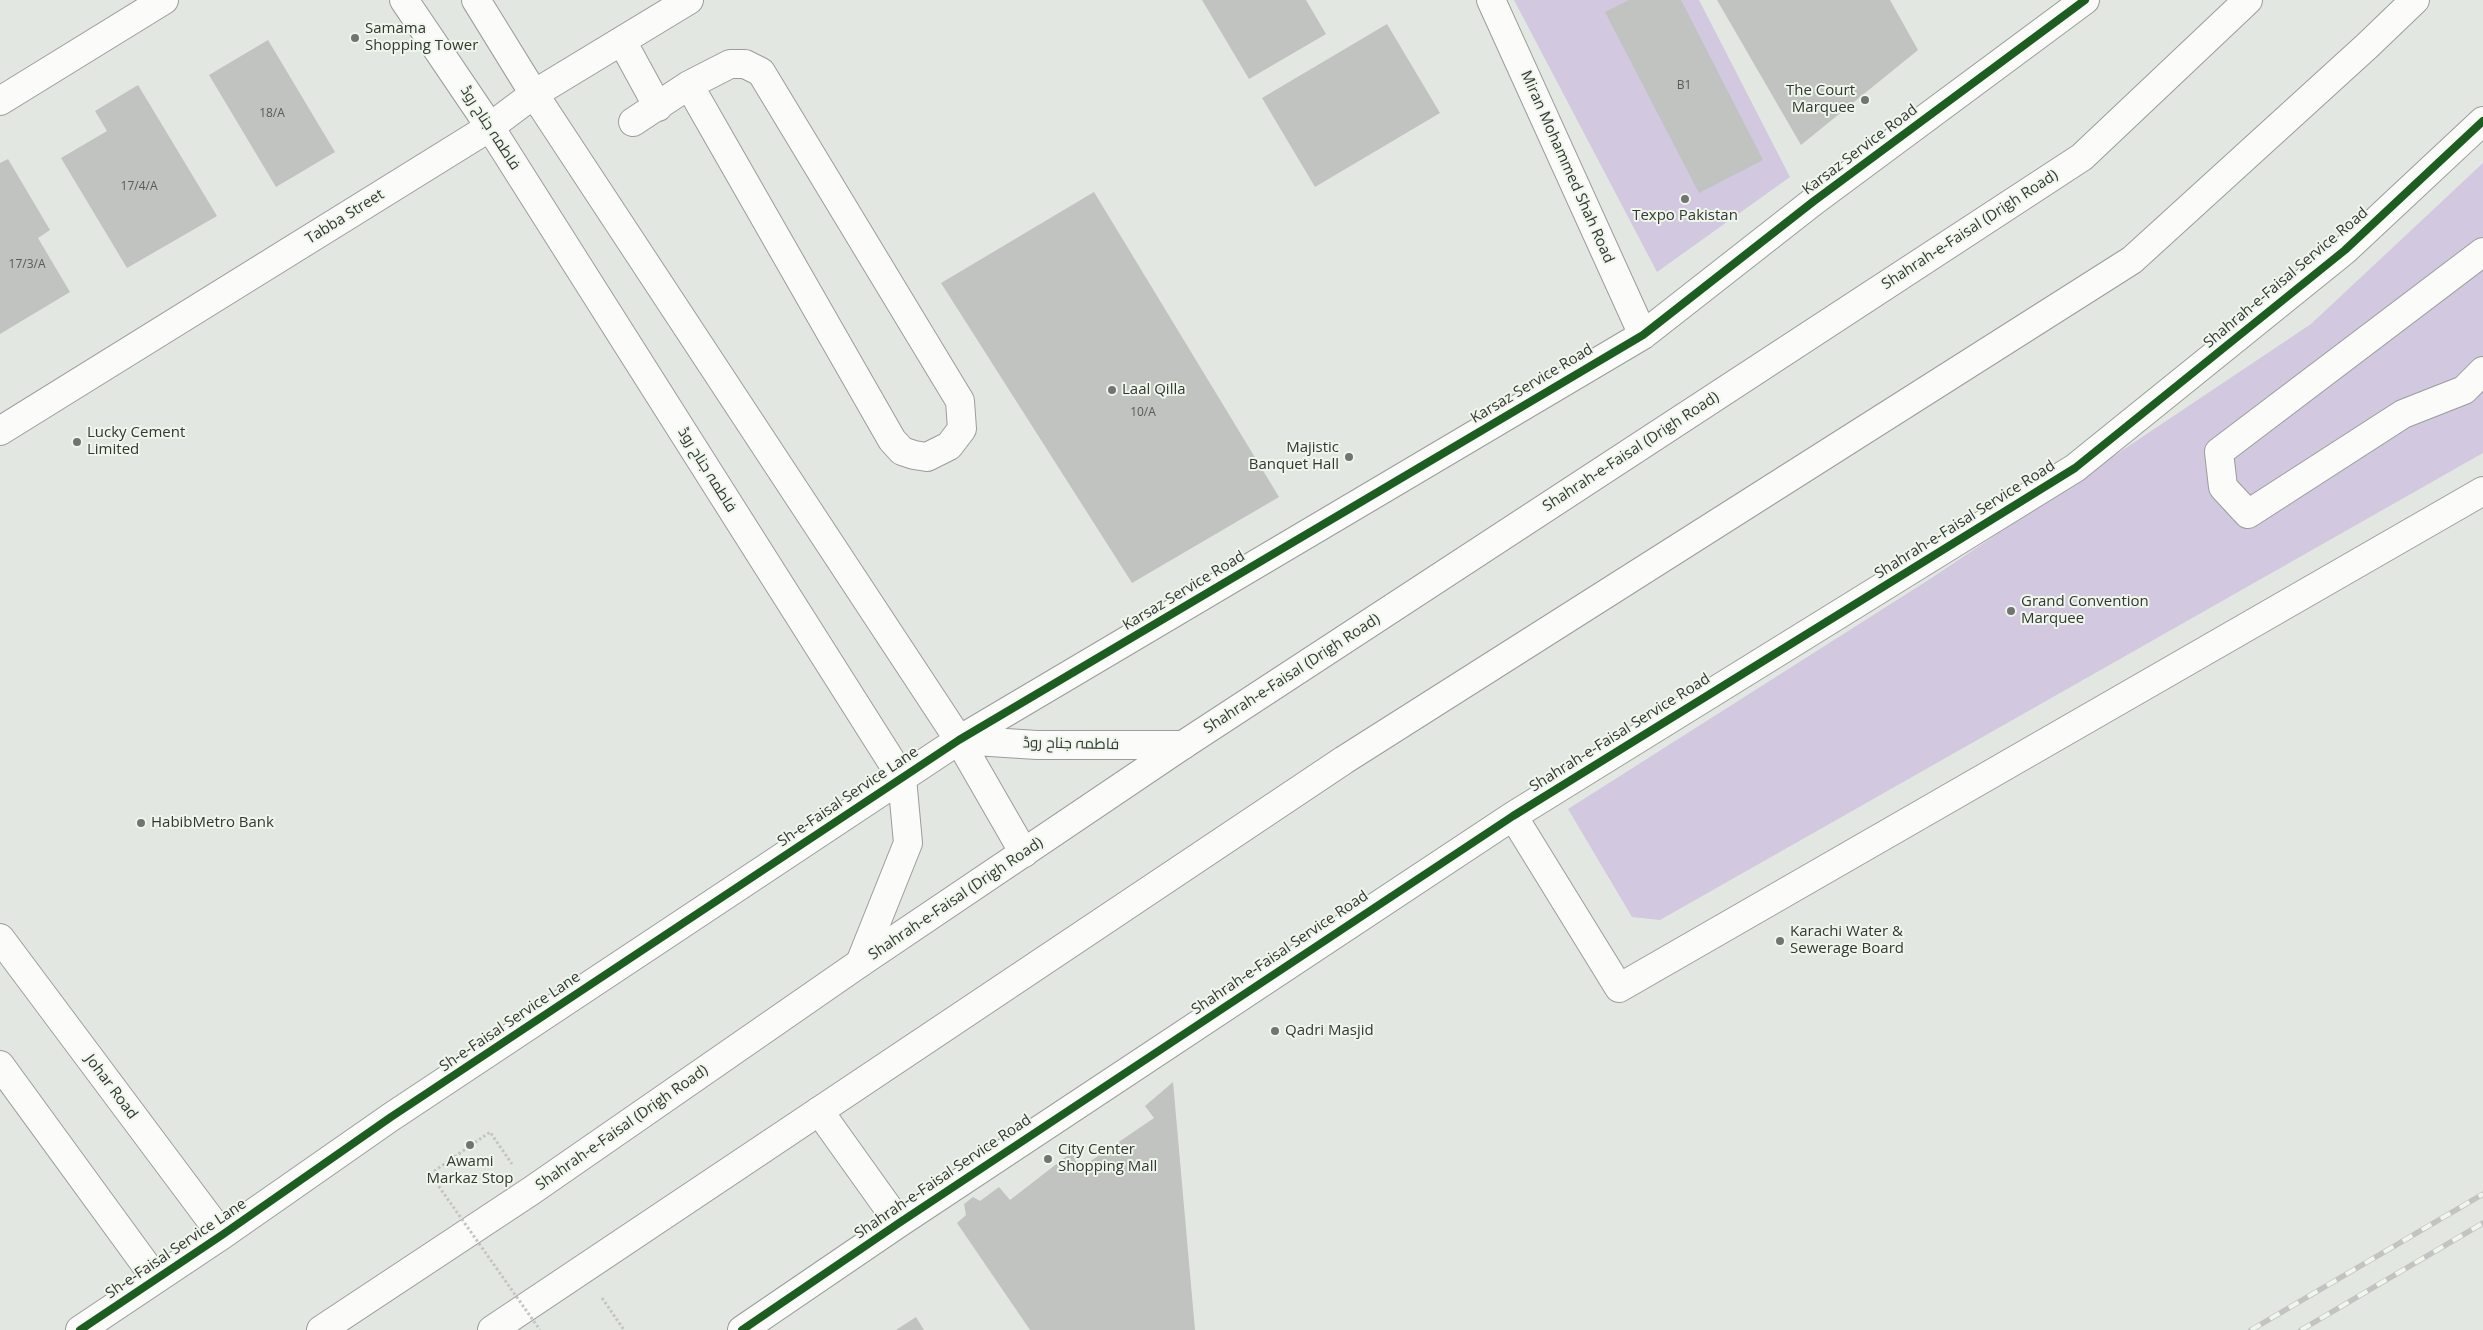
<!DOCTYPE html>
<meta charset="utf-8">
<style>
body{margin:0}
canvas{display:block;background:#e3e7e1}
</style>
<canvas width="2483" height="1330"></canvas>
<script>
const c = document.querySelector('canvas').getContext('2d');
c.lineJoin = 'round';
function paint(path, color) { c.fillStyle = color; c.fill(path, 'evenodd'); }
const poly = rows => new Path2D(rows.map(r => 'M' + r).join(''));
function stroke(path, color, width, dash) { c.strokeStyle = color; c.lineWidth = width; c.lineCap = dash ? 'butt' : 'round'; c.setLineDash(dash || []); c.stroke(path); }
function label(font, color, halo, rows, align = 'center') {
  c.font = font + ' "Open Sans",Cairo,sans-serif'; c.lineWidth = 4; c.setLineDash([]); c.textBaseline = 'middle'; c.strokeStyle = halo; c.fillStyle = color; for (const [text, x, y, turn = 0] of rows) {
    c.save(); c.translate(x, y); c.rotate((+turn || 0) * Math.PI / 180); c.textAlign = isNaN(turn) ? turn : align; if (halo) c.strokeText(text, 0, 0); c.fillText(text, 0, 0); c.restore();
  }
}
paint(poly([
 [1514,0,1699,0,1790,177,1657,272],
 [2483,163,2483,453,1660,920,1632,917,1568,809,1930,579,2311,324]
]), '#d2c8df');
paint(poly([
 [1202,0,1306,0,1326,34,1249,79],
 [1629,0,1681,0,1763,160,1699,193,1605,12],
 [1717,0,1890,0,1918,50,1801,145],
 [1387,24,1440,113,1315,187,1262,98],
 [268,40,335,152,276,187,209,75],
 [138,85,217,216,127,268,61,158,107,131,95,111],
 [8,159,50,230,38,238,70,292,0,334,0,163],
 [1094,192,1279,497,1132,583,941,283],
 [1173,1082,1195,1330,1030,1330,957,1223,966,1215,964,1204,973,1197,980,1201,999,1187,1010,1200,1072,1152,1079,1169,1154,1118,1145,1106],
 [916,1317,924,1330,896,1330]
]), '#c0c3bf');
const minor = poly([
 [404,0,490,127,902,778,908,843,860,963],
 [476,0,534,94,959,740,1024,853],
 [1491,0,1643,335],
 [622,41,658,107],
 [0,101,164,0],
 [633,122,689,85,730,64,745,64,761,72,960,401,962,429,949,446,927,457,914,455,902,451,892,440,689,85],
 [2483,252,2219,452,2223,487,2248,514,2403,414,2464,390,2483,371],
 [0,431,490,127,534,94,689,0],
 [959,740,1037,745,1183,745],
 [1513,816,1619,988,2483,491],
 [0,938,222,1235],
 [0,1065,156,1279],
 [819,1111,899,1223],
 [80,1330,222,1235,391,1117,959,740,1643,335,1814,201,2085,0],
 [742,1330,899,1223,1513,816,2075,468,2345,250,2483,121]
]);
const highway = poly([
 [321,1330,531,1191,860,963,1183,745,2082,157,2248,0],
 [492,1330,1344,760,2132,260,2367,46,2415,0]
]);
stroke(minor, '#9a9d9a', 30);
stroke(highway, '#9a9d9a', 30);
stroke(poly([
 [430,1174,490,1132,512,1164],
 [602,1298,624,1330]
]), '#c4c5c3', 3, [2.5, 2.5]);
stroke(minor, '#fbfbfa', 28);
stroke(highway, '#fbfbfa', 28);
const rail = poly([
 [2251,1330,2483,1194],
 [2301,1330,2483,1223]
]);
stroke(rail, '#c3c3c2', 5.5);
stroke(rail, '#eff7ec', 4, [11]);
stroke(poly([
 [430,1174,540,1330]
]), '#c4c5c3', 3, [2.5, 2.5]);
stroke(poly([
 [80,1330,222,1235,391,1117,959,740,1643,335,1814,201,2085,0],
 [742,1330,899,1223,1513,816,2075,468,2345,250,2483,121]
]), '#1b5e20', 8);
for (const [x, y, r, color] of [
 [355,38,5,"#717570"],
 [1865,100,5,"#717570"],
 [1685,199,5,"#717570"],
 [1112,390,5,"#717570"],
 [77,442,5,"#717570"],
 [1349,457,5,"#717570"],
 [2011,611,5,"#717570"],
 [141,823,5,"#717570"],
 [1780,941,5,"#717570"],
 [1275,1031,5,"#717570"],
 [470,1145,5,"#717570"],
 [1048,1159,5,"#717570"]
]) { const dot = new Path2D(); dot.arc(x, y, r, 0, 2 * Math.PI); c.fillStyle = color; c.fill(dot); stroke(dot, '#eff7ec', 2); }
label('12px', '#575a56', null, [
 ["B1",1684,86],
 ["18/A",272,114],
 ["17/4/A",139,187],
 ["17/3/A",27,265],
 ["10/A",1143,413]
]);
label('15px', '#343733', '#eff7ec', [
 ["Samama",365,29],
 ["Shopping Tower",365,46],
 ["The Court",1855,91,"right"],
 ["Marquee",1855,108,"right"],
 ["Texpo Pakistan",1685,216,"center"],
 ["Laal Qilla",1122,390],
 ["Lucky Cement",87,433],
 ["Limited",87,450],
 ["Majistic",1339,448,"right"],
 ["Banquet Hall",1339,465,"right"],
 ["Grand Convention",2021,602],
 ["Marquee",2021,619],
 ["HabibMetro Bank",151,823],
 ["Karachi Water &",1790,932],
 ["Sewerage Board",1790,949],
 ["Qadri Masjid",1285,1031],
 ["City Center",1058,1150],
 ["Shopping Mall",1058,1167],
 ["Awami",470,1162,"center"],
 ["Markaz Stop",470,1179,"center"]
], 'left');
label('15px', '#343733', '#eff7ec', [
 ["فاطمہ جناح روڈ",490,128,57],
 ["Karsaz Service Road",1860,150,-37],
 ["Miran Mohammed Shah Road",1567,167,66],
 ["Tabba Street",345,217,-32],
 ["Shahrah-e-Faisal (Drigh Road)",1970,230,-33],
 ["Shahrah-e-Faisal Service Road",2286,278,-40],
 ["Karsaz Service Road",1532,384,-31],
 ["Shahrah-e-Faisal (Drigh Road)",1631,452,-33],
 ["فاطمہ جناح روڈ",707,470,58],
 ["Shahrah-e-Faisal Service Road",1965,520,-32],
 ["Karsaz Service Road",1184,591,-31],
 ["Shahrah-e-Faisal (Drigh Road)",1292,674,-33],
 ["Shahrah-e-Faisal Service Road",1620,733,-32],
 ["فاطمہ جناح روڈ",1071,744,1],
 ["Sh-e-Faisal Service Lane",848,797,-34],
 ["Shahrah-e-Faisal (Drigh Road)",956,899,-34],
 ["Shahrah-e-Faisal Service Road",1280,953,-34],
 ["Sh-e-Faisal Service Lane",510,1022,-34],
 ["Johar Road",111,1087,53],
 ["Shahrah-e-Faisal (Drigh Road)",622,1128,-35],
 ["Shahrah-e-Faisal Service Road",943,1177,-34],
 ["Sh-e-Faisal Service Lane",176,1249,-34]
]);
</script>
